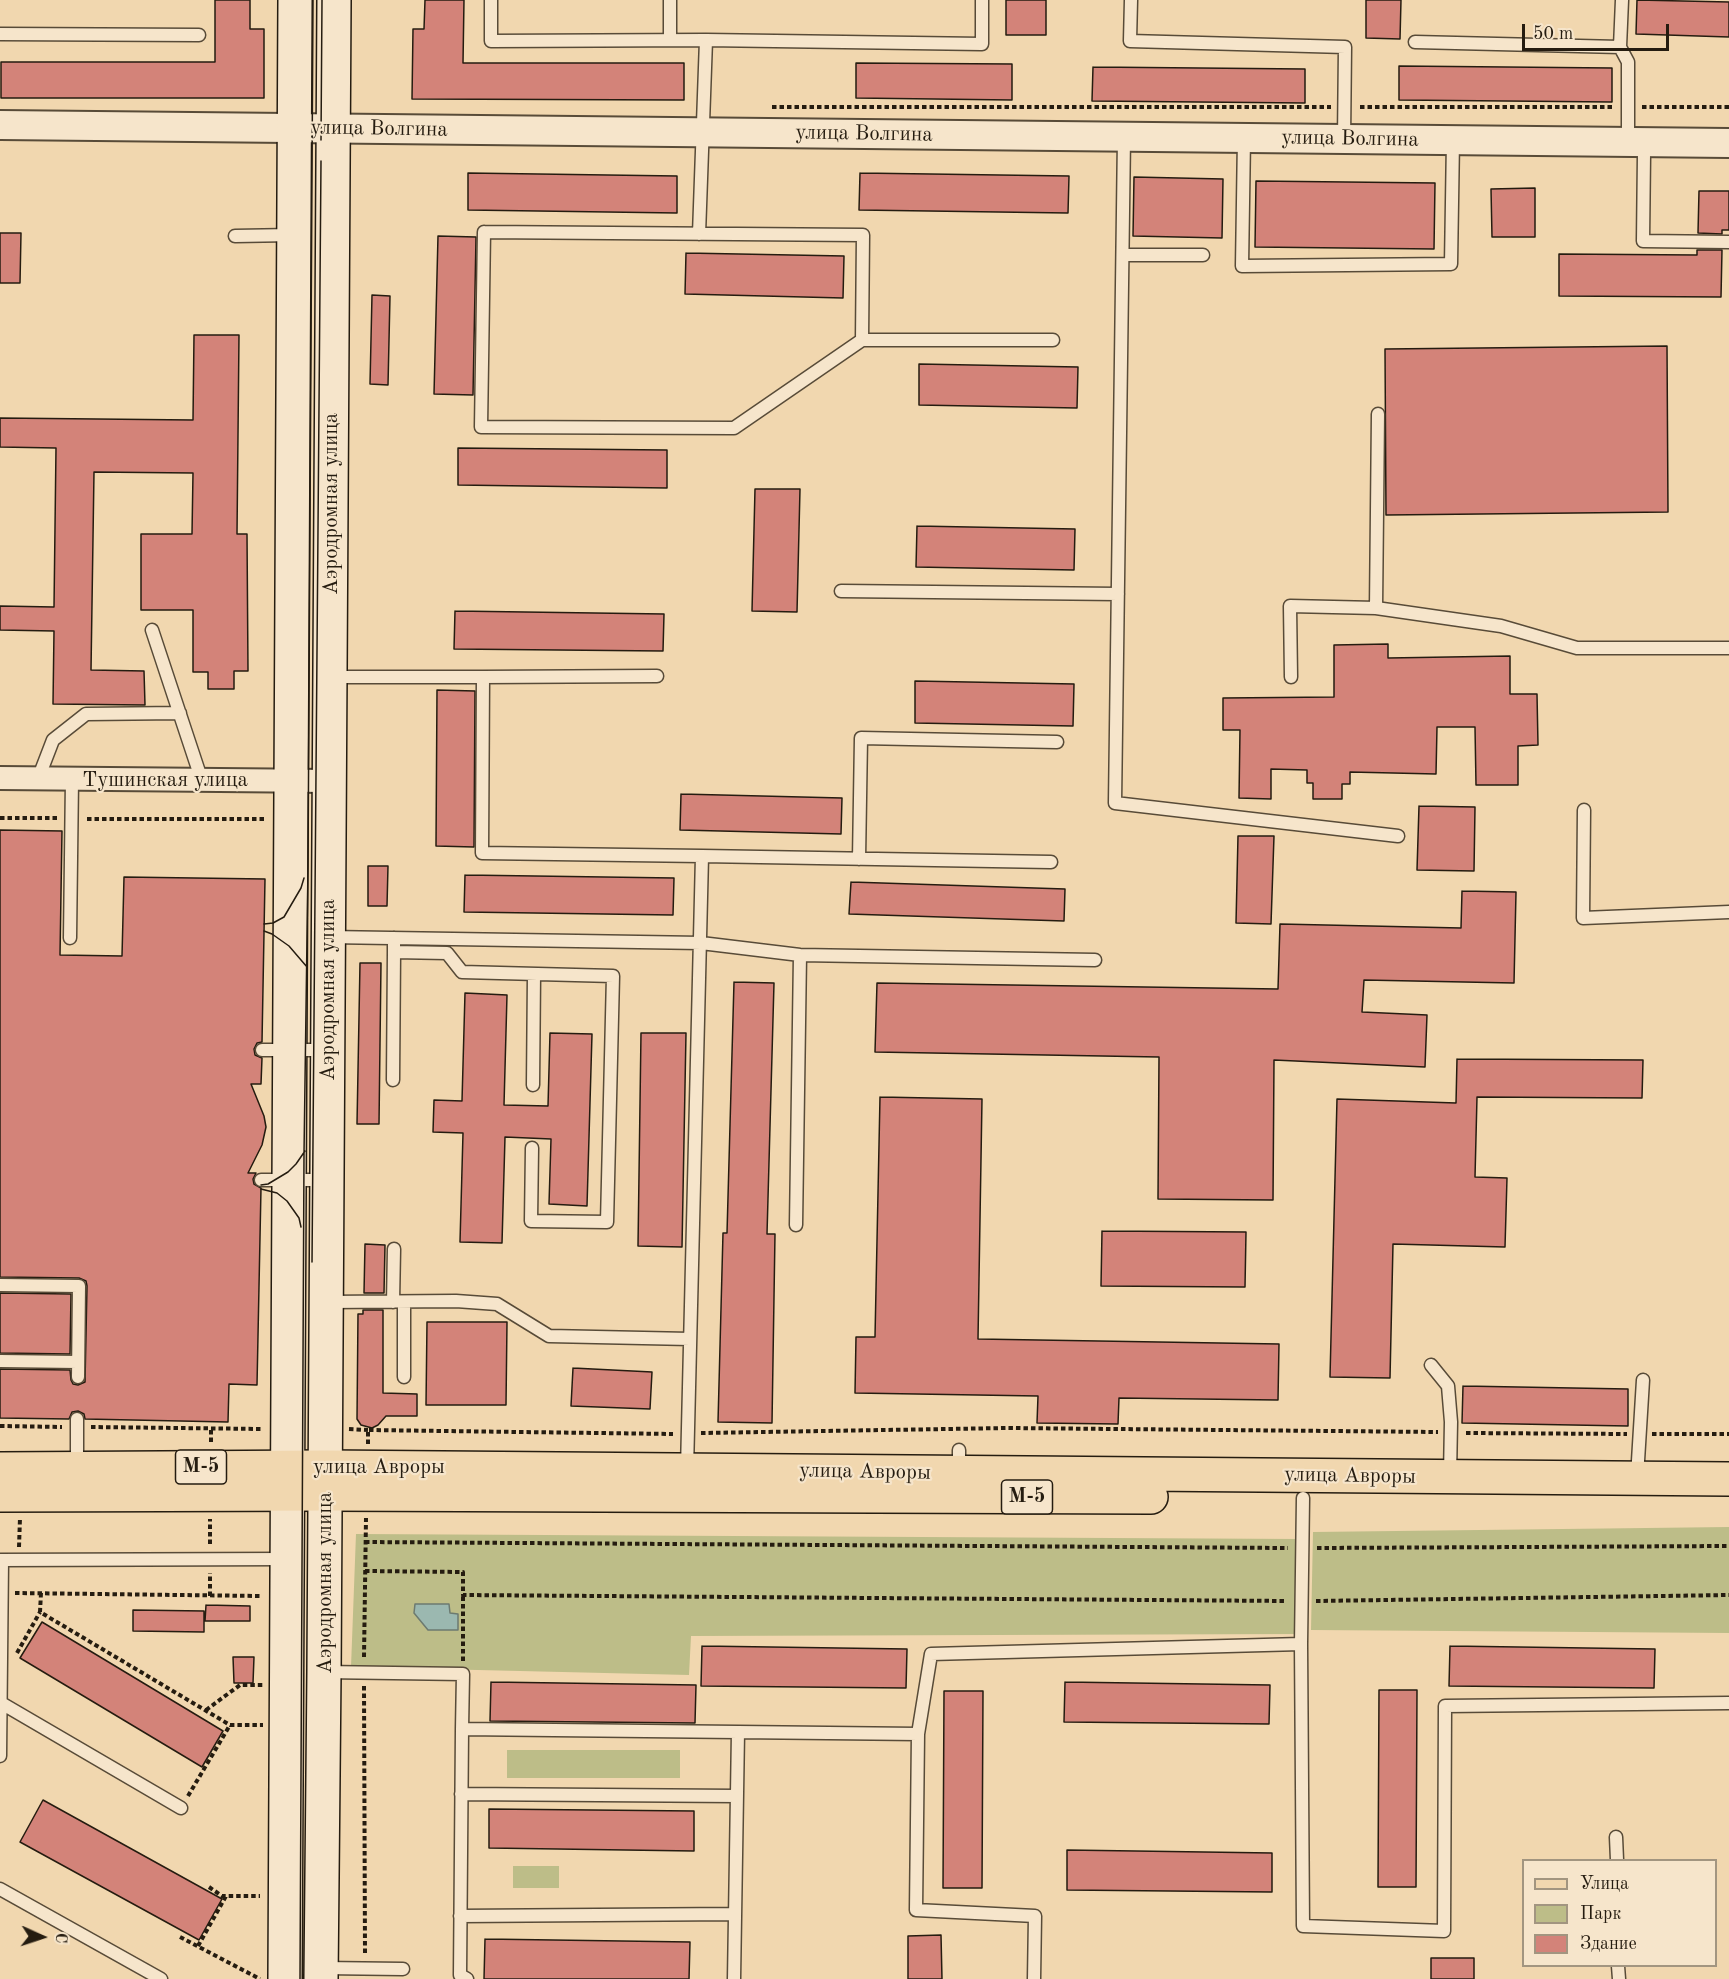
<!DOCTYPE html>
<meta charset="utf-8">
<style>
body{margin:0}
#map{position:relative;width:1729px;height:1979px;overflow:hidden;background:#f1d7af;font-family:"Old Standard TT",serif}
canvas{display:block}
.legend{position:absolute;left:1522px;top:1859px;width:195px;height:108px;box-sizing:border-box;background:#f6e5cb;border:2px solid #a29580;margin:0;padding:8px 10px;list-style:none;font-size:18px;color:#251c10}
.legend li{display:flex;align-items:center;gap:12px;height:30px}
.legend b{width:30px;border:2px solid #a29580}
.north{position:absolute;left:12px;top:1907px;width:60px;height:60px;-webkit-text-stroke:4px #f6e5cb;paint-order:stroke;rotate:93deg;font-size:16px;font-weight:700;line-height:24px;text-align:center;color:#251c10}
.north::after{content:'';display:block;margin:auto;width:21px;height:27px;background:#251c10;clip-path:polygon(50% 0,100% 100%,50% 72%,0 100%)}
.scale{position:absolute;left:1522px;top:24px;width:147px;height:27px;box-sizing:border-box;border:3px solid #251c10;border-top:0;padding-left:8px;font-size:18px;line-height:21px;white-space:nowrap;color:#251c10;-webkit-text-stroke:4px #f6e5cb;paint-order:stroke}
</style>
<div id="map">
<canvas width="1729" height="1979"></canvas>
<ul class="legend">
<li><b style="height:8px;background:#f1d7af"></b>Улица</li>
<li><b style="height:16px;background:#bdbd88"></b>Парк</li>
<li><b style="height:16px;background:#d38379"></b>Здание</li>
</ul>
<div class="north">С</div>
<div class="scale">50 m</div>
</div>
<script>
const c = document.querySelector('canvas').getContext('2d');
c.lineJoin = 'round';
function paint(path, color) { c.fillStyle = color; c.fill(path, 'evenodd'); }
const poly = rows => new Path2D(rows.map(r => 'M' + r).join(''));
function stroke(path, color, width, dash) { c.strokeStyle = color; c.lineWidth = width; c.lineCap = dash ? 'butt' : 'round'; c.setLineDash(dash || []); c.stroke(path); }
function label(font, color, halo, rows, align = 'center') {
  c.font = font + ' "Old Standard TT",serif'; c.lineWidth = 4.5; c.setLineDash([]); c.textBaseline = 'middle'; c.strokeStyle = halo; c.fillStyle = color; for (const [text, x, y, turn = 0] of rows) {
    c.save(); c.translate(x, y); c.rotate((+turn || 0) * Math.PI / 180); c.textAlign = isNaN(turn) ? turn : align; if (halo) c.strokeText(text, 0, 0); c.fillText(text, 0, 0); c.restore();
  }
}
paint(poly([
 [1729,1527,1729,1633,1311,1630,1313,1532],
 [356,1534,1299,1539,1298,1634,691,1636,689,1675,351,1667],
 [507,1750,680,1750,680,1778,507,1778],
 [513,1866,559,1866,559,1888,513,1888]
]), '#bdbd88');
const water = poly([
 [415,1604,449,1604,450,1613,458,1614,458,1630,428,1630,414,1613,415,1604]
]);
paint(water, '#9bb8b0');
stroke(water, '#6c7a70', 1.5);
const building = poly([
 [215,0,250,0,250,29,264,29,264,98,1,98,1,62,215,62,215,0],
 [425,0,464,0,463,63,684,63,684,100,412,99,413,29,424,29,425,0],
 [1006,0,1046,0,1046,35,1006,35,1006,0],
 [1366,0,1401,0,1400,39,1366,38,1366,0],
 [1637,0,1729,2,1729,37,1636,34,1637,0],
 [856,63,1012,64,1012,100,856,98,856,63],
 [1399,66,1612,68,1612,102,1399,100,1399,66],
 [1093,67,1305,69,1305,103,1092,101,1093,67],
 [468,173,677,176,677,213,468,210,468,173],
 [860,173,1069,176,1068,213,859,210,860,173],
 [1134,177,1223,179,1222,238,1133,236,1134,177],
 [1256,181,1435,183,1434,249,1255,247,1256,181],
 [1535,188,1535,237,1492,237,1491,189,1535,188],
 [1699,191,1729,191,1729,230,1722,230,1722,234,1698,233,1699,191],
 [0,233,21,233,20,283,0,283,0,233],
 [438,236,476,237,473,395,434,394,438,236],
 [1697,250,1722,250,1721,297,1559,296,1559,254,1697,255,1697,250],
 [686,253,844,256,843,298,685,294,686,253],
 [372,295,390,296,388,385,370,384,372,295],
 [194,335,239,335,237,534,247,534,248,671,234,671,234,689,208,689,208,672,193,672,193,610,141,610,141,534,192,534,193,473,94,472,91,670,144,671,145,705,53,704,54,631,0,630,0,606,54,607,56,448,0,447,0,418,193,420,194,335],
 [1667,346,1668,512,1386,515,1385,349,1667,346],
 [919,364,1078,367,1077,408,919,405,919,364],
 [458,448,667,450,667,488,458,485,458,448],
 [755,489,800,489,797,612,752,611,755,489],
 [917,526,1075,529,1074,570,916,567,917,526],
 [455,611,664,614,663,651,454,649,455,611],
 [1388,644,1388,658,1510,656,1510,694,1537,694,1538,745,1518,746,1518,785,1476,785,1475,727,1437,727,1436,774,1350,772,1350,784,1342,784,1342,799,1313,799,1313,783,1307,783,1307,770,1271,769,1271,799,1239,798,1240,730,1223,730,1223,698,1334,697,1334,645,1388,644],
 [915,681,1074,684,1073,726,915,723,915,681],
 [437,690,475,691,474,847,436,846,437,690],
 [681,794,842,798,841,834,680,830,681,794],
 [1419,806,1475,807,1474,871,1417,870,1419,806],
 [0,830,62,831,60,955,122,956,124,877,265,879,262,1042,257,1043,254,1049,255,1055,262,1058,261,1084,251,1084,264,1116,266,1127,262,1145,248,1173,256,1173,253,1179,254,1184,261,1188,257,1385,229,1384,228,1422,85,1419,84,1414,78,1411,72,1412,69,1419,0,1418,0,1369,70,1370,71,1380,73,1384,78,1385,85,1382,87,1286,86,1281,79,1278,0,1277,0,830],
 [1238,836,1274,836,1271,924,1236,923,1238,836],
 [368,866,388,866,387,906,368,906,368,866],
 [465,875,674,878,673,915,464,912,465,875],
 [851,882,1065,889,1064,921,849,914,851,882],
 [1462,891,1516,892,1514,983,1364,980,1362,1012,1427,1015,1425,1067,1274,1060,1273,1200,1158,1199,1159,1057,875,1052,877,983,1278,989,1280,924,1461,928,1462,891],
 [360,963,381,963,379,1124,357,1124,360,963],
 [734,982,774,983,767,1234,775,1234,772,1423,718,1422,723,1233,727,1233,734,982],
 [465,993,507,995,504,1105,548,1106,550,1033,592,1034,587,1206,549,1204,551,1139,505,1137,502,1243,460,1242,463,1133,433,1132,434,1100,462,1101,465,993],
 [641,1033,686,1033,682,1247,638,1246,641,1033],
 [1457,1059,1643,1060,1642,1098,1477,1097,1475,1177,1507,1178,1505,1247,1393,1244,1390,1378,1330,1377,1337,1099,1456,1103,1457,1059],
 [880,1097,982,1099,978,1339,1279,1344,1278,1400,1119,1398,1118,1424,1037,1423,1038,1396,855,1393,856,1337,875,1337,880,1097],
 [1102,1231,1246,1232,1245,1287,1101,1286,1102,1231],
 [365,1244,385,1245,384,1293,364,1293,365,1244],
 [0,1293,71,1294,70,1354,0,1353,0,1293],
 [363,1310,383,1310,383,1393,417,1394,417,1416,386,1416,378,1425,372,1428,361,1425,357,1419,358,1314,363,1314,363,1310],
 [427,1322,507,1322,506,1405,426,1405,427,1322],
 [573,1368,652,1372,650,1409,571,1406,573,1368],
 [1463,1386,1628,1389,1628,1426,1462,1423,1463,1386],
 [206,1605,250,1606,250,1621,205,1621,206,1605],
 [133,1610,204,1611,204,1632,133,1631,133,1610],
 [42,1622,223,1731,202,1767,20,1658,42,1622],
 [702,1646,907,1649,906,1688,701,1686,702,1646],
 [1450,1646,1655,1649,1654,1688,1449,1686,1450,1646],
 [233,1657,254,1657,253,1683,234,1683,233,1657],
 [491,1682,696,1685,695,1723,490,1721,491,1682],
 [1065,1682,1270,1685,1269,1724,1064,1722,1065,1682],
 [1379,1690,1417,1690,1416,1887,1378,1887,1379,1690],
 [944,1691,983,1691,982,1888,943,1888,944,1691],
 [43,1800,222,1899,199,1940,20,1842,43,1800],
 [489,1809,694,1811,694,1851,489,1848,489,1809],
 [1067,1850,1272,1853,1272,1892,1067,1890,1067,1850],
 [941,1935,942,1979,908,1979,908,1936,941,1935],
 [485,1939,690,1942,689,1979,484,1979,485,1939],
 [1431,1958,1474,1958,1474,1979,1431,1979,1431,1958]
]);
paint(building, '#d38379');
stroke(building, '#251c10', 1.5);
const service = poly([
 [491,0,491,41,706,40],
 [1131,0,1130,41,1345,47,1344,139],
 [1622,0,1620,47,1628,62,1628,142],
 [0,34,199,35],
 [670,40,670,0],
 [1415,42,1620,47],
 [1124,137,1115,803,1398,836],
 [1244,138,1242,266,1451,264,1453,140],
 [1647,142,1644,154,1643,241,1729,242],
 [484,232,863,235,862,340,734,428,481,427,484,232],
 [699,234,706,40,982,44,982,0],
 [235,236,292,235],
 [1123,255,1203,255],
 [862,340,1053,340],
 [1378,414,1376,608,1501,626,1577,648,1729,648],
 [841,591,1118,594],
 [152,630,202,781],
 [331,677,483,677,482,853,702,856],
 [483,677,657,676],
 [1291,677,1290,606,1376,608],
 [38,779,53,740,86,714,180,713],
 [1584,810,1583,918,1729,912],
 [859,859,861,738,1057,742],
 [329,937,701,943,800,955,1095,960],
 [70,938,72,779],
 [394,938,394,952,447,953,462,972,613,976,607,1222,531,1221,532,1148],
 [262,1050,327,1050],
 [393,1080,394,952],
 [533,1085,534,974],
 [261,1180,325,1180],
 [796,1225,800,955],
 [0,1285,79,1286,78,1377],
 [328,1302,456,1301,497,1304,549,1336,690,1339],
 [393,1302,394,1249],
 [0,1361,78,1362],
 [1431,1365,1448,1386,1451,1422,1450,1475],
 [404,1377,404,1302],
 [77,1466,77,1419],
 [687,1469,702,856,1051,862],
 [959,1471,959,1450],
 [1637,1477,1643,1380],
 [0,1560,286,1559],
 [1301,1644,1303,1498],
 [324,1672,463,1674,462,1729,738,1732],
 [1,1703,181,1808],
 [462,1729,460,1975,467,1979],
 [0,1756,2,1560],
 [461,1794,737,1796],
 [1616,1837,1617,1860],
 [0,1889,161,1979],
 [460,1916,734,1914],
 [1618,1966,1619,1979],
 [323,1968,403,1969],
 [734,1979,738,1732,918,1734],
 [1034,1979,1035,1916,916,1910,918,1734,931,1654,1301,1644,1303,1926,1444,1931,1445,1706,1729,1703]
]);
const minor = poly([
 [0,778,329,781]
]);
const tertiary = poly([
 [0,125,1729,143]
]);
const secondary = poly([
 [285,1979,295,0],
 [321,1979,324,1672,334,0]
]);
const primary = poly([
 [0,1469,325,1467,1729,1479],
 [0,1495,325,1494,1151,1497]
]);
stroke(service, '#584b38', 15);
stroke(minor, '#584b38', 26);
stroke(tertiary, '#584b38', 32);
stroke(secondary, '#251c10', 36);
stroke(primary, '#251c10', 36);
stroke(poly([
 [772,107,1331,107],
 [1360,107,1613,107],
 [1642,107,1729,107],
 [0,818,58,818],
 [87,819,265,819],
 [0,1426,62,1427],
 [91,1427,263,1429],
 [349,1429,368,1430],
 [701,1433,1008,1428,1438,1432],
 [1466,1433,1627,1434],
 [1652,1434,1729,1434],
 [211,1442,211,1428],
 [368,1444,368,1430,673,1434],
 [365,1542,1288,1548],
 [210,1544,210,1519],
 [19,1547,20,1518],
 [1317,1548,1729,1546],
 [365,1571,463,1572,463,1595,1287,1601],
 [15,1593,262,1596],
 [41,1593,40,1612,230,1725,263,1725],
 [210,1596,210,1573],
 [1316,1601,1729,1595],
 [17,1653,40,1612],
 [364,1657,366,1518],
 [463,1661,463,1595],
 [364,1686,365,1954],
 [206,1710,240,1685,263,1685],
 [188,1796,230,1725],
 [209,1887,222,1896,260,1896],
 [180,1937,260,1979],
 [198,1946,226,1896]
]), '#251c10', 4, [4.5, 3]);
stroke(service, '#f6e5cb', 12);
stroke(minor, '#f6e5cb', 22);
stroke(tertiary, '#f6e5cb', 28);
stroke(secondary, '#f6e5cb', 33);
stroke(primary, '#f1d7af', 33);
stroke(poly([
 [321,140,322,0],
 [264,924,273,923,284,917,301,888,304,878],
 [264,931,272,934,289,946,307,967],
 [261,1185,268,1184,288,1172,296,1164,305,1151],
 [261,1189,277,1193,287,1201,299,1218,301,1227],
 [312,1262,321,161],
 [300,1979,304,1154,308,866,313,0]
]), '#251c10', 1.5);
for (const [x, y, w] of [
 [201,1467,51],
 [1027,1497,51]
]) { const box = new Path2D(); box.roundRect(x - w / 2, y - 17, w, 34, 4.5); c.fillStyle = '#f6e5cb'; c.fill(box); stroke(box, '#251c10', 1.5); }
label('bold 20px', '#251c10', null, [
 ["М-5",201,1467],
 ["М-5",1027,1497]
]);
label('21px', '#251c10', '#f6e5cb', [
 ["улица Волгина",379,129,1],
 ["улица Волгина",864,134,1],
 ["улица Волгина",1350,139,1],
 ["Аэродромная улица",331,504,-90],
 ["Тушинская улица",165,780],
 ["Аэродромная улица",328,990,-90],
 ["улица Авроры",379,1467],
 ["улица Авроры",865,1472,1],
 ["улица Авроры",1350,1476,1],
 ["Аэродромная улица",325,1583,-90]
]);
</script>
